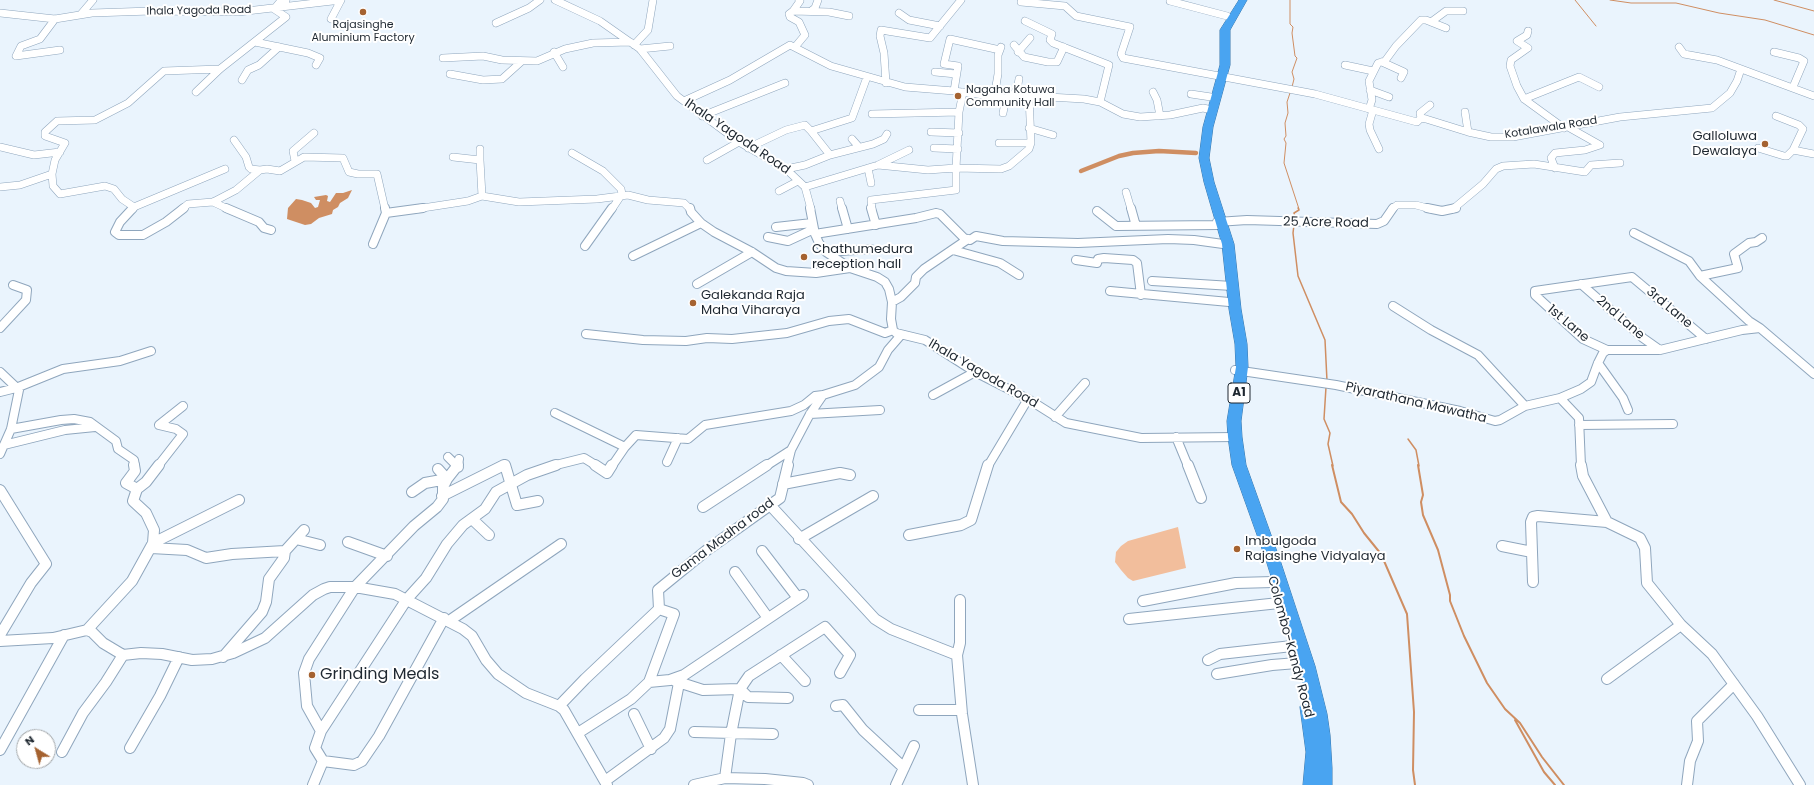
<!DOCTYPE html>
<style>
body{margin:0}
#map{position:relative;width:1814px;height:785px;overflow:hidden;background:#eaf4fd;font-family:Poppins,sans-serif}
canvas{display:block}
.north{position:absolute;left:16px;top:729px;width:40px;height:40px;box-sizing:border-box;background:#fff;border:1px solid #a5a9ac;border-radius:50%;rotate:323deg;font-size:11px;font-weight:700;line-height:16px;text-align:center;color:#1e2730}
.north::after{content:'';display:block;margin:auto;width:14px;height:18px;background:#a56230;clip-path:polygon(50% 0,100% 100%,50% 72%,0 100%)}
</style>
<div id="map">
<canvas width="1814" height="785"></canvas>
<div class="north">N</div>
</div>
<script>
const c = document.querySelector('canvas').getContext('2d');
c.lineJoin = 'round';
function paint(path, color) { c.fillStyle = color; c.fill(path, 'evenodd'); }
const poly = rows => new Path2D(rows.map(r => 'M' + r).join(''));
function stroke(path, color, width, dash) { c.strokeStyle = color; c.lineWidth = width; c.lineCap = dash ? 'butt' : 'round'; c.setLineDash(dash || []); c.stroke(path); }
function label(font, color, halo, rows, align = 'center') {
  c.font = font + ' Poppins,sans-serif'; c.lineWidth = 4; c.setLineDash([]); c.textBaseline = 'middle'; c.strokeStyle = halo; c.fillStyle = color; for (const [text, x, y, turn = 0] of rows) {
    c.save(); c.translate(x, y); c.rotate((+turn || 0) * Math.PI / 180); c.textAlign = isNaN(turn) ? turn : align; if (halo) c.strokeText(text, 0, 0); c.fillText(text, 0, 0); c.restore();
  }
}
paint(poly([
 [1178,527,1186,568,1133,581,1128,578,1121,570,1115,562,1116,552,1121,546,1128,541]
]), '#f2be9c');
paint(poly([
 [352,190,348,198,340,203,338,207,333,210,332,214,319,218,311,224,305,225,287,219,288,208,296,199,302,200,311,203,315,208,318,207,320,200,316,200,314,197,326,195,328,196,327,201,330,202,336,193,343,193]
]), '#cf8e62');
stroke(poly([
 [1290,0,1290,24,1293,27,1292,33,1295,56,1297,58,1292,72,1294,79,1292,87],
 [1575,0,1596,26],
 [1610,0,1631,3,1676,3,1719,13,1765,20,1814,35],
 [1774,0,1814,11],
 [1290,93,1287,102,1288,113,1285,123,1286,136,1284,139,1286,143,1284,163,1299,209]
]), '#cf8e62', 1);
stroke(poly([
 [1295,217,1294,213,1299,210,1298,208],
 [1294,225,1293,233,1298,276,1325,340,1327,381],
 [1326,387,1324,419,1330,433,1328,444,1333,466],
 [1408,439,1416,450,1419,466]
]), '#cf8e62', 1.5);
stroke(poly([
 [1332,465,1341,502,1352,514,1364,533,1381,554,1407,614,1414,712,1413,770,1415,785],
 [1418,465,1423,495,1421,502,1423,515,1438,550,1450,595,1450,601,1464,636,1487,683,1505,709,1520,723,1542,757,1564,785],
 [1515,720,1544,772,1555,785]
]), '#cf8e62', 2);
stroke(poly([
 [1081,171,1119,156,1133,153,1159,151,1196,153]
]), '#cf8e62', 4.5);
const minorFar2 = poly([
 [555,0,600,21,640,49,677,96,739,142,786,169,805,187,811,209],
 [1170,1,1227,16],
 [1021,2,1065,6,1076,16,1130,27,1121,54,1123,58,1315,94,1417,122,1421,118,1426,119,1468,132,1491,137,1513,137,1620,117,1712,108,1730,93,1737,81,1741,69],
 [793,11,800,1,799,0],
 [811,11,815,8,818,0],
 [0,13,55,19,92,13,151,11,238,12,341,0],
 [899,13,909,20,940,26],
 [81,14,93,0],
 [55,19,40,39,21,46,16,56,60,50],
 [331,19,341,0],
 [1025,21,1052,34,1050,40,1053,43,1109,65,1100,102],
 [1431,22,1446,11,1463,11],
 [496,23,529,8,540,0],
 [1528,31,1527,35,1517,41,1528,48,1511,60,1510,66,1517,86,1524,99,1564,128],
 [255,42,308,53,320,58,316,65],
 [634,45,648,30,653,0],
 [1014,45,1024,57,1048,62,1057,62,1064,47],
 [795,47,805,35,799,22,790,17,789,14,793,11,829,12,849,16],
 [1679,47,1684,54,1717,60,1814,96],
 [640,49,670,46],
 [554,52,563,67],
 [1018,52,1030,38],
 [1774,52,1799,58,1804,61,1793,87],
 [443,58,483,56,502,60,537,61,565,49,593,43,630,42],
 [1382,62,1404,72,1401,78],
 [1345,65,1373,71],
 [935,72,956,74],
 [450,74,483,80,502,79,522,61],
 [242,80,248,70,259,65,279,47],
 [886,83,884,53,880,36,881,30,930,38,961,0],
 [1370,90,1389,97],
 [954,91,958,66,944,64,950,39,1000,50],
 [196,92,220,69,286,17,274,9,279,3,286,0],
 [963,92,959,112,956,168,1001,169,1009,166,1029,149,1031,143,1029,95],
 [1153,92,1157,100,1160,116],
 [1191,94,1211,97],
 [1013,95,1017,89,1019,79],
 [994,97,998,74,998,55,1001,47],
 [1524,99,1579,77,1599,87],
 [684,101,730,80,790,45,831,66,905,87,954,91,1006,98,1013,95,1084,99,1100,102,1123,114,1140,117,1170,115,1203,108,1212,110],
 [1369,109,1372,100,1369,81,1378,63,1385,61,1396,46,1421,20,1426,20,1446,28],
 [1373,110,1369,124,1370,130,1379,149],
 [1465,112,1468,132],
 [1003,113,1006,98],
 [872,114,959,112],
 [702,116,785,83],
 [1421,118,1420,113,1430,105],
 [1029,128,1053,135],
 [931,132,959,133],
 [852,139,859,147],
 [234,140,246,157,249,167,251,169,260,170],
 [999,143,1031,143],
 [0,147,34,155,60,152],
 [748,148,786,130,805,125,811,131,852,118,867,77],
 [934,148,958,149],
 [1758,148,1784,156,1787,156,1793,150,1803,129,1799,125,1776,116],
 [480,149,480,160],
 [1793,150,1814,154],
 [572,153,603,171,621,189,622,194,612,209],
 [830,155,873,144,884,139,887,134],
 [453,157,480,160,482,196],
 [707,160,739,142],
 [295,161,293,151,314,133],
 [878,165,909,150],
 [868,168,871,183],
 [1555,168,1551,158,1555,153,1585,150,1600,145,1568,127],
 [786,169,805,165,830,155,811,131],
 [0,187,20,185,52,174],
 [805,187,878,165,928,170,956,168,956,190,871,200,872,209],
 [779,191,798,181],
 [1126,192,1131,209],
 [840,201,842,209],
 [213,202,228,209],
 [134,207,225,169],
 [133,209,134,207,122,199,114,189,105,186,60,194,53,186,52,174,55,160,65,143,45,136,45,132,57,121,95,120,128,103,164,71,220,69],
 [182,209,188,204,213,202,236,190,260,170,267,169,280,171,304,157,343,158,349,172,358,174,377,174,385,209],
 [416,209,468,201,482,196,519,202,597,199,628,195,648,200,684,203,690,209],
 [1392,209,1397,205,1416,205,1431,209],
 [1453,209,1483,184,1496,169,1503,166,1534,164,1585,172,1591,165,1620,163]
]);
const minorFar1 = poly([
 [133,208,120,222,115,232,119,235,143,235,166,222,184,208],
 [226,208,259,222,264,228,271,230],
 [690,208,691,212,701,223,714,232,752,252,776,268,786,271,816,273,850,268],
 [810,208,815,234,819,243,826,252,850,268,877,277,885,282,889,289,892,302,891,319,893,330,896,333,925,340,975,372,1028,399,1066,423,1141,438,1235,437],
 [842,208,848,229],
 [871,208,876,225],
 [1131,208,1136,226],
 [1427,208,1442,211,1456,208],
 [1097,211,1116,226,1218,225],
 [386,213,423,208],
 [1217,222,1247,220,1377,224,1384,221,1393,208],
 [776,227,812,223],
 [1634,233,1689,261,1700,276],
 [815,234,916,218,936,213,940,214,964,238,970,240,976,236,1003,241,1078,243,1168,239,1194,240,1223,244],
 [768,237,788,241,814,229],
 [373,244,386,213,385,208],
 [585,246,612,208],
 [953,250,1000,263,1019,275],
 [826,252,871,249],
 [633,256,701,223],
 [1076,260,1097,263,1098,259,1104,258,1133,260,1137,263,1141,295],
 [1152,281,1232,286],
 [697,284,752,252],
 [1581,284,1643,338,1660,350],
 [1110,291,1229,302],
 [892,302,901,297,915,283,916,277,924,269,968,239],
 [1393,306,1431,330,1478,355,1525,406],
 [0,328,26,300,27,290,13,285],
 [1760,328,1749,321,1700,276,1738,268,1734,254,1749,243,1756,242,1762,238],
 [586,334,643,340,686,341,707,338,732,339,787,333,829,321,849,319,885,333,893,330],
 [1607,350,1583,339,1535,295,1535,291,1632,277,1706,339],
 [1598,363,1623,398,1628,410],
 [1235,370,1336,385,1460,411,1495,421,1500,420,1525,406,1560,398,1581,389,1591,382,1598,363,1603,353,1607,350,1660,350,1742,330,1760,328,1814,374],
 [0,372,19,390,11,429,0,454],
 [0,392,16,388,63,369,120,361,151,351],
 [933,395,975,372],
 [1560,398,1579,418,1581,466],
 [555,413,625,447,636,435,688,439,705,425,791,411,804,405,815,396,823,395],
 [810,414,880,410],
 [1055,417,1085,383],
 [1579,425,1673,424],
 [11,429,61,420,74,419,90,422,116,441,118,449,134,460,135,466],
 [1176,437,1188,466],
 [4,445,65,430,95,427],
 [448,457,457,466],
 [667,462,678,438],
 [158,466,183,434,176,429,159,425,183,406],
 [458,466,459,459],
 [502,466,505,466],
 [552,466,584,458,597,466],
 [612,466,625,447],
 [766,466,791,450],
 [787,466,791,450,810,414,823,395,855,385,879,367,888,350,901,335],
 [988,466,1028,399]
]);
const minor = poly([
 [456,465,458,467],
 [505,465,517,505,538,501],
 [595,465,607,473,612,465],
 [1188,465,1201,498],
 [1581,465,1583,476,1607,522],
 [783,484,840,473,850,475],
 [137,489,146,482,159,465],
 [0,490,46,564,31,583,0,635],
 [412,492,425,483,447,479,438,469],
 [442,496,504,465],
 [770,505,875,619,891,629,957,655,962,714,973,785],
 [703,507,767,465],
 [472,519,489,535],
 [909,535,961,525,971,520,988,465],
 [296,539,320,545],
 [799,539,873,496],
 [348,542,387,556],
 [153,543,239,500],
 [1502,546,1532,552],
 [151,548,187,550,206,558,232,554,285,551,284,558,269,579,266,602,262,612,223,657],
 [285,551,304,530],
 [762,551,798,598],
 [735,572,768,618],
 [1533,582,1531,522,1533,517,1538,516,1607,522,1640,538,1645,548,1647,583,1681,625,1712,654,1757,716,1800,785],
 [1143,601,1236,583,1273,582],
 [1129,619,1279,603],
 [449,621,561,544],
 [87,630,132,581,153,543,154,530,146,513,133,501,137,489,126,483,135,471,134,465],
 [0,641,53,638,87,630,92,632,103,643,123,655,141,653,162,654,192,660,212,659,233,653,265,638,313,595,324,589,330,587,355,587,395,594,463,629,472,636,486,660,498,674,526,693,559,706,564,710,607,785],
 [781,655,805,681],
 [957,655,960,643,960,600],
 [1208,660,1220,654,1292,646],
 [1217,674,1272,665,1297,663],
 [1607,679,1681,625],
 [675,681,703,690,740,689,748,697,788,698],
 [649,682,674,614,659,609,658,590,707,550,780,498,788,465],
 [559,706,585,679,659,609],
 [836,706,843,705,863,730,904,768],
 [919,710,961,710],
 [634,714,651,749],
 [321,731,307,706,304,673,309,659,355,587,414,526,437,507,443,499,443,487,447,479,458,465],
 [694,732,773,734],
 [578,733,631,699,649,682,670,680,684,675,803,595],
 [130,748,160,696,179,657],
 [0,750,64,635],
 [62,752,83,713,106,682,123,655],
 [323,761,354,765,362,761,379,736,444,618],
 [725,778,731,734,740,689,749,676,825,627,850,655,840,673],
 [605,781,664,738,670,729,679,683],
 [313,785,323,761,315,748,321,731,407,599,426,578,447,544,463,525,485,509,496,492,527,475,556,465],
 [694,785,725,778,765,779,803,783,808,785],
 [896,785,914,746],
 [1687,785,1690,761,1698,741,1697,721,1734,684]
]);
const highway = poly([
 [1239,0,1247,0,1230,30,1230,65,1213,127,1209,158,1214,182,1234,244,1241,309,1247,344,1248,367,1241,421,1242,437,1246,465,1280,560,1315,666,1327,714,1330,735,1332,768,1332,785,1303,785,1306,752,1300,707,1302,701,1307,699,1299,666,1266,560,1232,465,1228,437,1227,421,1236,367,1235,344,1229,309,1222,244,1204,182,1199,158,1203,127,1220,65,1220,30,1239,0]
]);
stroke(minorFar2, '#8fa6bd', 8);
stroke(minorFar1, '#8fa6bd', 10);
stroke(minor, '#8fa6bd', 12);
stroke(highway, '#3a78ad', 1);
stroke(minorFar2, '#fff', 7);
stroke(minorFar1, '#fff', 8);
stroke(minor, '#fff', 10);
paint(highway, '#49a4f1');
for (const [x, y, r, color] of [
 [363,12,4,"#a56230"],
 [958,96,4,"#a56230"],
 [1765,144,4,"#a56230"],
 [804,257,4,"#a56230"],
 [693,303,4,"#a56230"],
 [1237,549,4,"#a56230"],
 [312,675,4,"#a56230"]
]) { const dot = new Path2D(); dot.arc(x, y, r, 0, 2 * Math.PI); c.fillStyle = color; c.fill(dot); stroke(dot, '#fff', 1.5); }
label('11px', '#1e2730', '#fff', [
 ["Ihala Yagoda Road",199,11,-1],
 ["Kotalawala Road",1551,128,-9]
]);
label('11px', '#1e2730', '#fff', [
 ["Rajasinghe",363,25],
 ["Aluminium Factory",363,38],
 ["Nagaha Kotuwa",966,90,"left"],
 ["Community Hall",966,103,"left"]
]);
for (const [x, y, w] of [
 [1239,393,22]
]) { const box = new Path2D(); box.roundRect(x - w / 2, y - 10, w, 20, 3); c.fillStyle = '#fff'; c.fill(box); stroke(box, '#1e2730', 1); }
label('bold 12px', '#1e2730', null, [
 ["A1",1239,393]
]);
label('13px', '#1e2730', '#fff', [
 ["Ihala Yagoda Road",737,137,34],
 ["25 Acre Road",1326,223,1],
 ["3rd Lane",1669,308,40],
 ["2nd Lane",1620,318,41],
 ["1st Lane",1568,324,40],
 ["Ihala Yagoda Road",983,374,30],
 ["Piyarathana Mawatha",1416,403,13],
 ["Gama Madha road",723,539,-37],
 ["Colombo-Kandy Road",1290,647,75]
]);
label('13px', '#1e2730', '#fff', [
 ["Galloluwa",1757,137,"right"],
 ["Dewalaya",1757,152,"right"],
 ["Chathumedura",812,250],
 ["reception hall",812,265],
 ["Galekanda Raja",701,296],
 ["Maha Viharaya",701,311],
 ["Imbulgoda",1245,542],
 ["Rajasinghe Vidyalaya",1245,557]
], 'left');
label('16px', '#1e2730', '#fff', [
 ["Grinding Meals",320,675]
], 'left');
</script>
